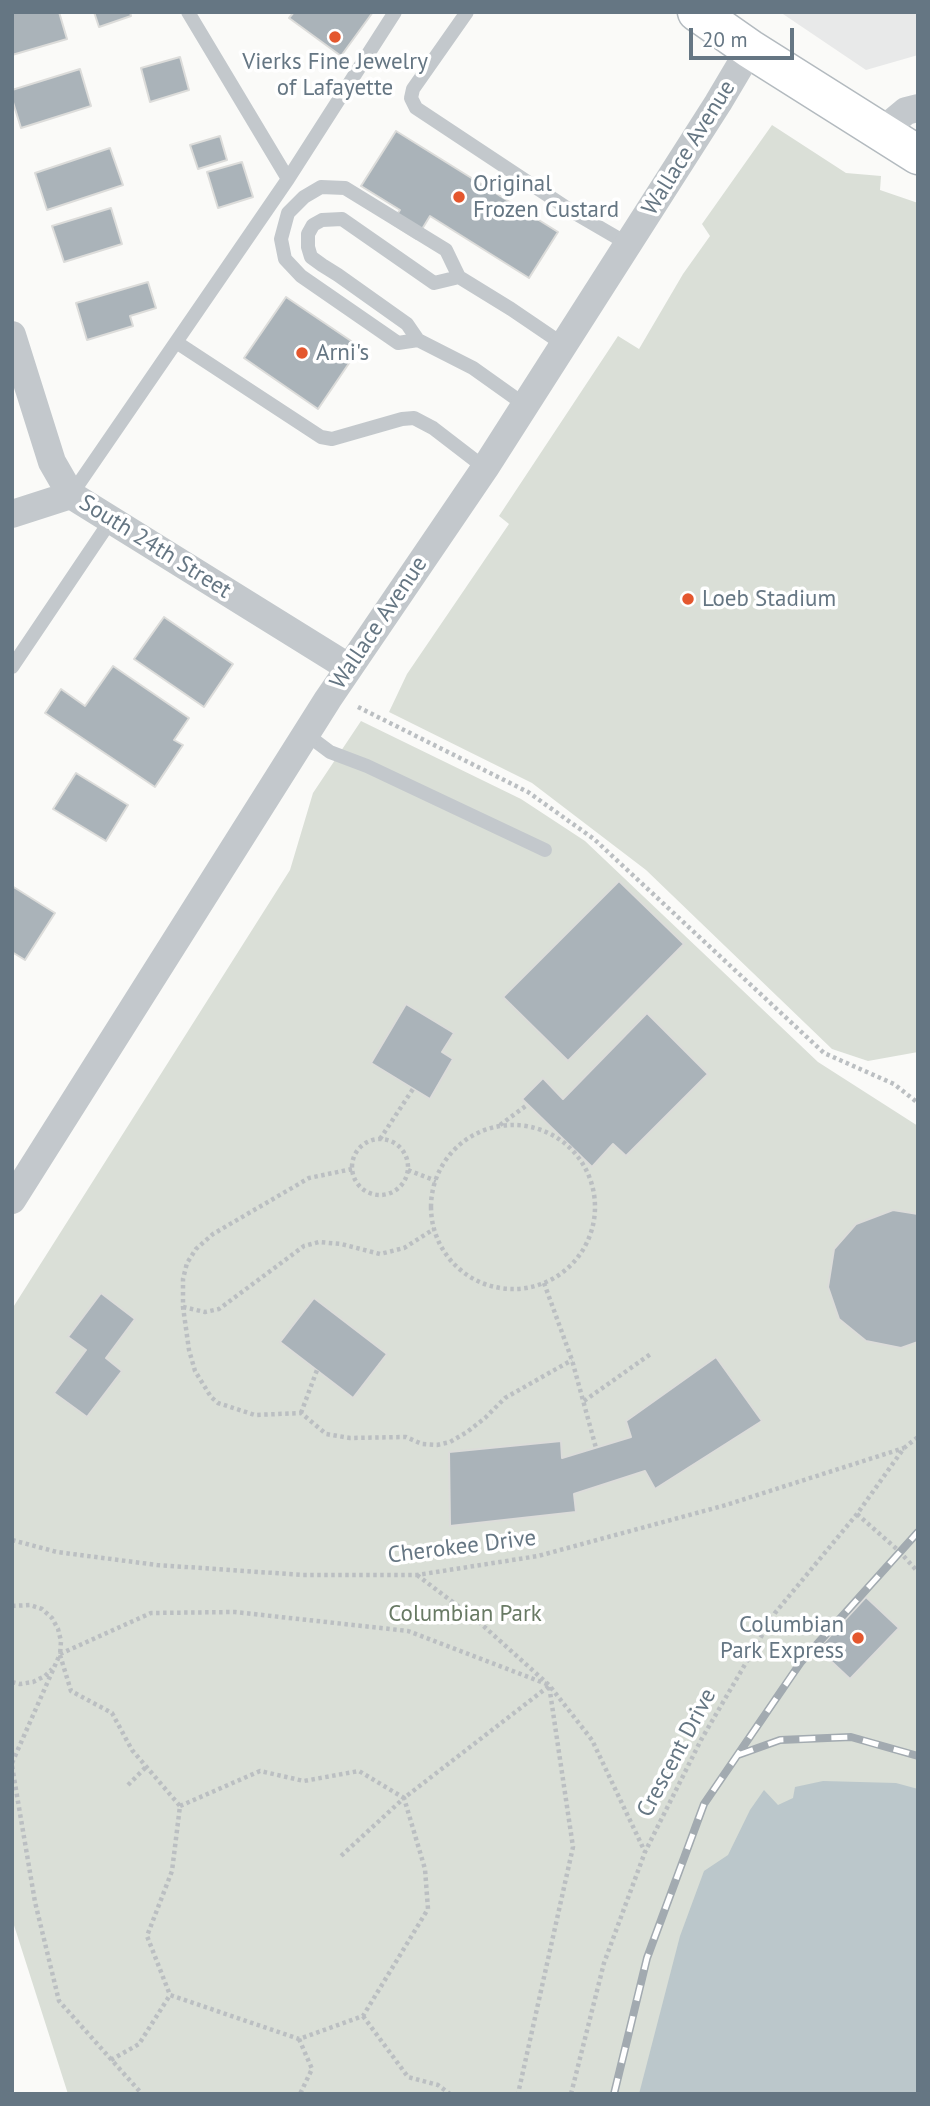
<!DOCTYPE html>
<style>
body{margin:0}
#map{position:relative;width:930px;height:2106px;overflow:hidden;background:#fafaf8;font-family:"PT Sans",sans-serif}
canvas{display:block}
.frame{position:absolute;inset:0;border:14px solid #657683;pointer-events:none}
.scale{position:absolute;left:689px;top:28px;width:105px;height:32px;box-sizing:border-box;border:4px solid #657683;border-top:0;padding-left:9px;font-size:21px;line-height:24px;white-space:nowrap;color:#657683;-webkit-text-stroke:5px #fff;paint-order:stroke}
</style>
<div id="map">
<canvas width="930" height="2106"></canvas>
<div class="frame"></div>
<div class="scale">20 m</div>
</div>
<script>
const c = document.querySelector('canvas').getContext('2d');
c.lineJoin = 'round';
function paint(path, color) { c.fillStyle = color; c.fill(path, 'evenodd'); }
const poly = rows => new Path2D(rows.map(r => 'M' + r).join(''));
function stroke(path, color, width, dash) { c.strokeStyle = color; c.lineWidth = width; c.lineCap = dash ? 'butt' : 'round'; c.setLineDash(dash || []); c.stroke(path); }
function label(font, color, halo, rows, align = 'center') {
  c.font = font + ' "PT Sans",sans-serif'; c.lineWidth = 7; c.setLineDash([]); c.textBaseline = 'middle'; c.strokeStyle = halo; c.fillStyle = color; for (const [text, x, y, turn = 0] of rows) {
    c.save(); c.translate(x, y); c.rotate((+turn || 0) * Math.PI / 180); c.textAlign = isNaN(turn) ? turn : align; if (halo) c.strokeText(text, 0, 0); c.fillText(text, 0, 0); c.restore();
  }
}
paint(poly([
 [780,12,918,12,918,55,866,70]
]), '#e8e9e9');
paint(poly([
 [772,125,846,173,881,176,880,190,918,203,918,1052,868,1061,832,1049,646,870,532,783,389,712,407,674,509,524,499,516,618,336,639,349,683,274,710,236,702,224],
 [361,721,521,799,585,841,818,1062,918,1126,918,2094,68,2094,12,1919,12,1309,290,870,313,793]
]), '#dadfd7');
paint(poly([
 [823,1781,896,1783,918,1789,918,2094,639,2094,680,1936,704,1871,728,1855,750,1810,764,1790,778,1805,793,1798,795,1787]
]), '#bbc7cb');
const building = poly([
 [12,12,59,12,67,39,12,55,12,12],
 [94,12,130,12,131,16,99,27,94,12],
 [294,12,373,12,341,56,289,18,294,12],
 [180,57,189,90,150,102,141,68,180,57],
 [80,69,91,106,21,128,12,99,12,90,80,69],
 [396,131,558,232,529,278,430,216,416,239,391,223,400,210,361,186,396,131],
 [220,136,227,160,198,169,190,145,220,136],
 [110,148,123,185,47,210,35,173,110,148],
 [242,162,253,197,218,208,207,172,242,162],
 [111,208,122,244,64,262,52,226,111,208],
 [148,282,156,308,130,316,133,326,87,340,76,303,148,282],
 [286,297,360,347,318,409,244,358,286,297],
 [164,617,233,664,204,707,134,659,164,617],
 [113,666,189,718,174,740,183,745,155,787,45,713,61,689,85,706,113,666],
 [76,773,128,805,106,841,53,809,76,773],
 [619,881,684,944,568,1061,503,997,619,881],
 [12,886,55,913,25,960,12,952,12,886],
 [406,1004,454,1033,442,1052,453,1059,430,1099,371,1063,406,1004],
 [647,1013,708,1074,626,1156,613,1144,592,1167,522,1099,543,1078,563,1099,647,1013],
 [893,1210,918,1214,918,1342,901,1348,866,1341,839,1319,828,1287,834,1249,856,1224,893,1210],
 [101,1293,135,1319,106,1358,122,1371,87,1417,54,1393,86,1350,68,1337,101,1293],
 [314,1298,387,1354,353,1398,280,1342,314,1298],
 [716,1357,762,1421,655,1489,645,1471,574,1494,576,1512,450,1526,449,1452,561,1441,562,1458,631,1437,626,1421,716,1357],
 [866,1597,899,1628,850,1679,818,1649,866,1597]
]);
paint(building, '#aab3b9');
stroke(building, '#dcdcda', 2);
const secondary = poly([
 [697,12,750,49,918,155]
]);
stroke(secondary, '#b3babf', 41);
stroke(poly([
 [358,707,528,792,594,839,824,1053,894,1084,918,1103],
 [500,1125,527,1105],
 '431 1207a82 82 0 1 1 164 0a82 82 0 1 1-164 0Z',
 '352 1167a28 28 0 1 1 56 0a28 28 0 1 1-56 0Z',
 [380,1139,413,1089],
 [352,1169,309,1178,213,1234,196,1249,187,1263,183,1279,183,1307,189,1350,195,1371,211,1397,218,1403,255,1415,301,1413,326,1434,350,1438,406,1437,422,1444,437,1445,450,1442,467,1432,485,1418,505,1398,572,1360],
 [408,1170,436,1181],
 [544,1283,572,1360,596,1448],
 [183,1307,205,1312,219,1309,304,1246,319,1242,341,1244,380,1254,404,1248,434,1229],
 [584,1401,652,1353],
 [301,1413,317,1370],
 [857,1514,899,1551,918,1572],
 [12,1540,57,1552,157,1565,303,1575,417,1575,538,1556,726,1505,904,1448],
 [417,1575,479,1622,549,1685,592,1740,645,1852],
 [12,1606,30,1605,42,1609,52,1618,58,1629,61,1641,60,1655],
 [60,1655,71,1691,112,1713,132,1750,180,1806,172,1871,147,1936,170,1995,299,2039,363,2016,428,1909,425,1869,404,1798,341,1856],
 [12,1682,20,1684,33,1682,45,1676,52,1669],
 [12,1763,60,1654,151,1613,235,1612,408,1631,549,1685,573,1847,518,2094],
 [12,1766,35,1902,59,2001,142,2094],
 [128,1785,146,1767],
 [180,1806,260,1771,304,1781,359,1771,404,1798,549,1686],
 [363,2016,408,2077,438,2085,450,2094],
 [299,2039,312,2069,300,2094],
 [111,2060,139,2044,170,1995],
 [571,2094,604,1963,645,1852,701,1740,775,1613,857,1514,904,1448,918,1437]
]), '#bbbfc2', 4.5, [3.5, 3.5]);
stroke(poly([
 [188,12,288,179],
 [467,12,413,89,411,98,416,108,573,212,628,244],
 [459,277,434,283,342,219,322,220,313,225,308,234,308,247,311,257,322,265,338,275,407,324,418,340,473,368,525,405],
 [418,340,398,343,301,276,285,259,281,239,288,213,304,197,321,187,345,188,446,250,459,277,511,309,564,345],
 [176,342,321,437,332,439,402,419,414,418,433,428,485,468],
 [71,495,288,179,395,12],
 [12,667,111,520],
 [306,734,330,752,367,766,545,850]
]), '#c3c8cc', 14);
stroke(poly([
 [882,131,906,111,918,108],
 [12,335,52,462,71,495,348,667],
 [12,514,71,495],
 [12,1200,328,699,485,468,718,103,750,49]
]), '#c3c8cc', 28);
stroke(secondary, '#fff', 38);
const rail = poly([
 [738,1755,780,1740,851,1737,918,1756],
 [614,2094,647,1958,704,1804,801,1662,918,1532]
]);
stroke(rail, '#a2aab0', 8);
stroke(rail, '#fff', 5, [16]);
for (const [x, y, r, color] of [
 [335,37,7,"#e4572e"],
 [459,197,7,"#e4572e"],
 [302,353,7,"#e4572e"],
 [688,599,7,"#e4572e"],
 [858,1638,7,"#e4572e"]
]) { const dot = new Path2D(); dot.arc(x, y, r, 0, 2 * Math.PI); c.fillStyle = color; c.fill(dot); stroke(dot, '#fff', 2.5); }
label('23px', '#657683', '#fff', [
 ["Vierks Fine Jewelry",335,62,"center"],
 ["of Lafayette",335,88,"center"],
 ["Original",473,184],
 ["Frozen Custard",473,210],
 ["Arni's",316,353],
 ["Loeb Stadium",702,599],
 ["Columbian",844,1625,"right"],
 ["Park Express",844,1651,"right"]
], 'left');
label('23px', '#657683', '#fff', [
 ["Wallace Avenue",689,148,-58],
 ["South 24th Street",155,547,32],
 ["Wallace Avenue",379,623,-56],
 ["Cherokee Drive",462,1547,-7],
 ["Crescent Drive",677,1753,-62]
]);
label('23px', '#687a64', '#fff', [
 ["Columbian Park",465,1614]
]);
</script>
